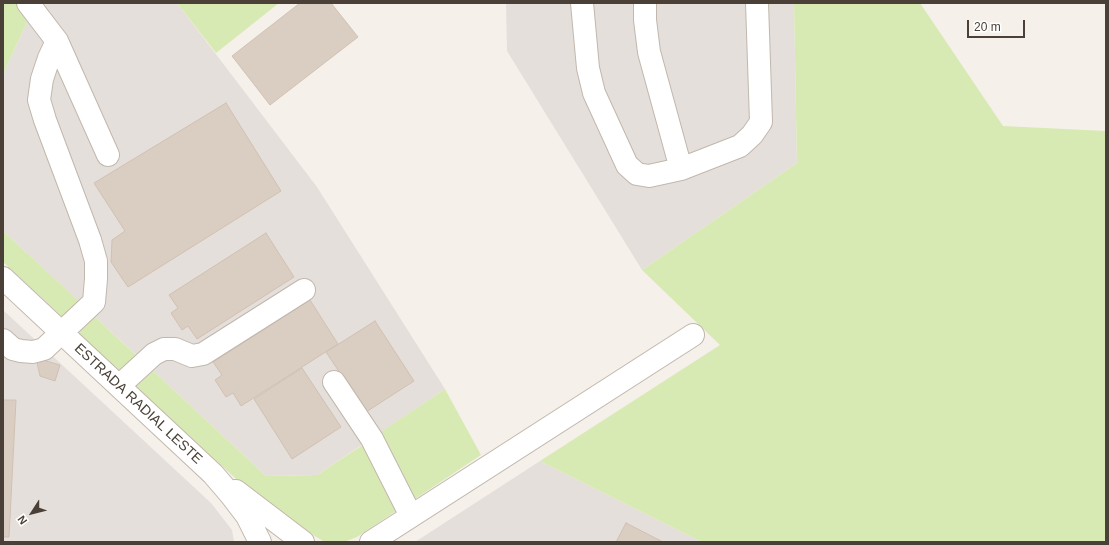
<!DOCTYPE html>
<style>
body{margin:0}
#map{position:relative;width:1109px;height:545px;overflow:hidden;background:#f5f0ea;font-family:Helvetica,sans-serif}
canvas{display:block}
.frame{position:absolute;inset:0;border:4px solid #4a4038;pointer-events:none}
.north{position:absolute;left:12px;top:493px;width:40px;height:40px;-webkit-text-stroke:3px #fff;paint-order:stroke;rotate:234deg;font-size:11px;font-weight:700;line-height:16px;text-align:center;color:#4a4038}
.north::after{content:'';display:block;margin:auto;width:14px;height:18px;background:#4a4038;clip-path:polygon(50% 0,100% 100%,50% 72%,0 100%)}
.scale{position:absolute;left:967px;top:20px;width:58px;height:18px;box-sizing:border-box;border:2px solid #4a4038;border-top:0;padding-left:5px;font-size:12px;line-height:14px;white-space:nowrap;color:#4a4038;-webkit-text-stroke:3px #fff;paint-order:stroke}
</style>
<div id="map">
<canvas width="1109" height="545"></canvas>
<div class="frame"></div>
<div class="north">N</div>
<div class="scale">20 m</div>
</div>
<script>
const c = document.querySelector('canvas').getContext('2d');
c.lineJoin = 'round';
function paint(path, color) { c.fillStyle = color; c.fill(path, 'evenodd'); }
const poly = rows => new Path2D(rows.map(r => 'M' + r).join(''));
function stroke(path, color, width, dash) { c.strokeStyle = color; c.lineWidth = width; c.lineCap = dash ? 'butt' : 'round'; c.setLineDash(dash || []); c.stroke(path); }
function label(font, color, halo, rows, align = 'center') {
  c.font = font + ' Helvetica,sans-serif'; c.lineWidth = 3.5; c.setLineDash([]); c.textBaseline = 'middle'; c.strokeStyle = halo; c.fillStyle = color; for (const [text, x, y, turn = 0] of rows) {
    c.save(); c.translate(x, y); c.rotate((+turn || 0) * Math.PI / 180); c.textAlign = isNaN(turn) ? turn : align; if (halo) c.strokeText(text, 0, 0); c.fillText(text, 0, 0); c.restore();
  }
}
paint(poly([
 [45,3,177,3,317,187,445,389,317,475,266,476,3,231,3,79,5,70,27,22],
 [506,3,794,3,797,163,642,270,507,51],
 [3,310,211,503,232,530,234,542,3,542],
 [540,461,702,542,415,542]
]), '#e5dfdb');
paint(poly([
 [3,3,21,3,31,18,27,22,5,70,3,80],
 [177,3,279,3,216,53],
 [794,3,920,3,1003,126,1106,131,1106,542,702,542,540,461,720,345,642,270,797,163],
 [3,231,83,305,66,320,3,262],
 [92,314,139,358,122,373,75,330],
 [149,367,266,476,317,475,367,442,402,507,357,537,344,542,325,542,287,520,248,490,132,383],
 [445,389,481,455,412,501,376,435]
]), '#d8eab3');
const building = poly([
 [300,3,331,3,358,37,270,105,232,56,300,3],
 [226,103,281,191,128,287,111,262,112,240,125,231,94,183,226,103],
 [266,233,294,277,197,339,188,326,182,330,171,313,178,308,169,295,266,233],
 [310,300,338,344,241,406,233,393,226,397,215,380,222,375,213,362,310,300],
 [375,321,414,381,366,412,326,352,375,321],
 [36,358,60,365,55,381,40,376,36,358],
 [302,368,341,427,292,459,254,399,302,368],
 [3,400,16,400,9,537,3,537,3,400],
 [626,523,663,542,616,542,626,523]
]);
paint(building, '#dacdc2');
stroke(building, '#d2c1b2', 1);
const minor = poly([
 [28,3,57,41,108,155],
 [582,3,588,68,594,93,627,165,637,174,649,176,681,169,740,146,752,135,761,122,757,3],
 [645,3,645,20,649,52,681,169],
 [3,278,213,474,231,495,247,516,260,542],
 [3,340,13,349,21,351,33,352,44,349,94,302,96,279,96,261,90,240,45,120,39,100,42,79,49,58,57,41],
 [334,382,372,439,411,516],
 [119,386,154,354,164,349,175,349,192,356,203,354,304,290],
 [236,491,303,542],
 [371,542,693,335]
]);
stroke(minor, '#c1b7ac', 24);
stroke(minor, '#fff', 22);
label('14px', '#4a4038', '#fff', [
 ["ESTRADA RADIAL LESTE",138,404,43]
]);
</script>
